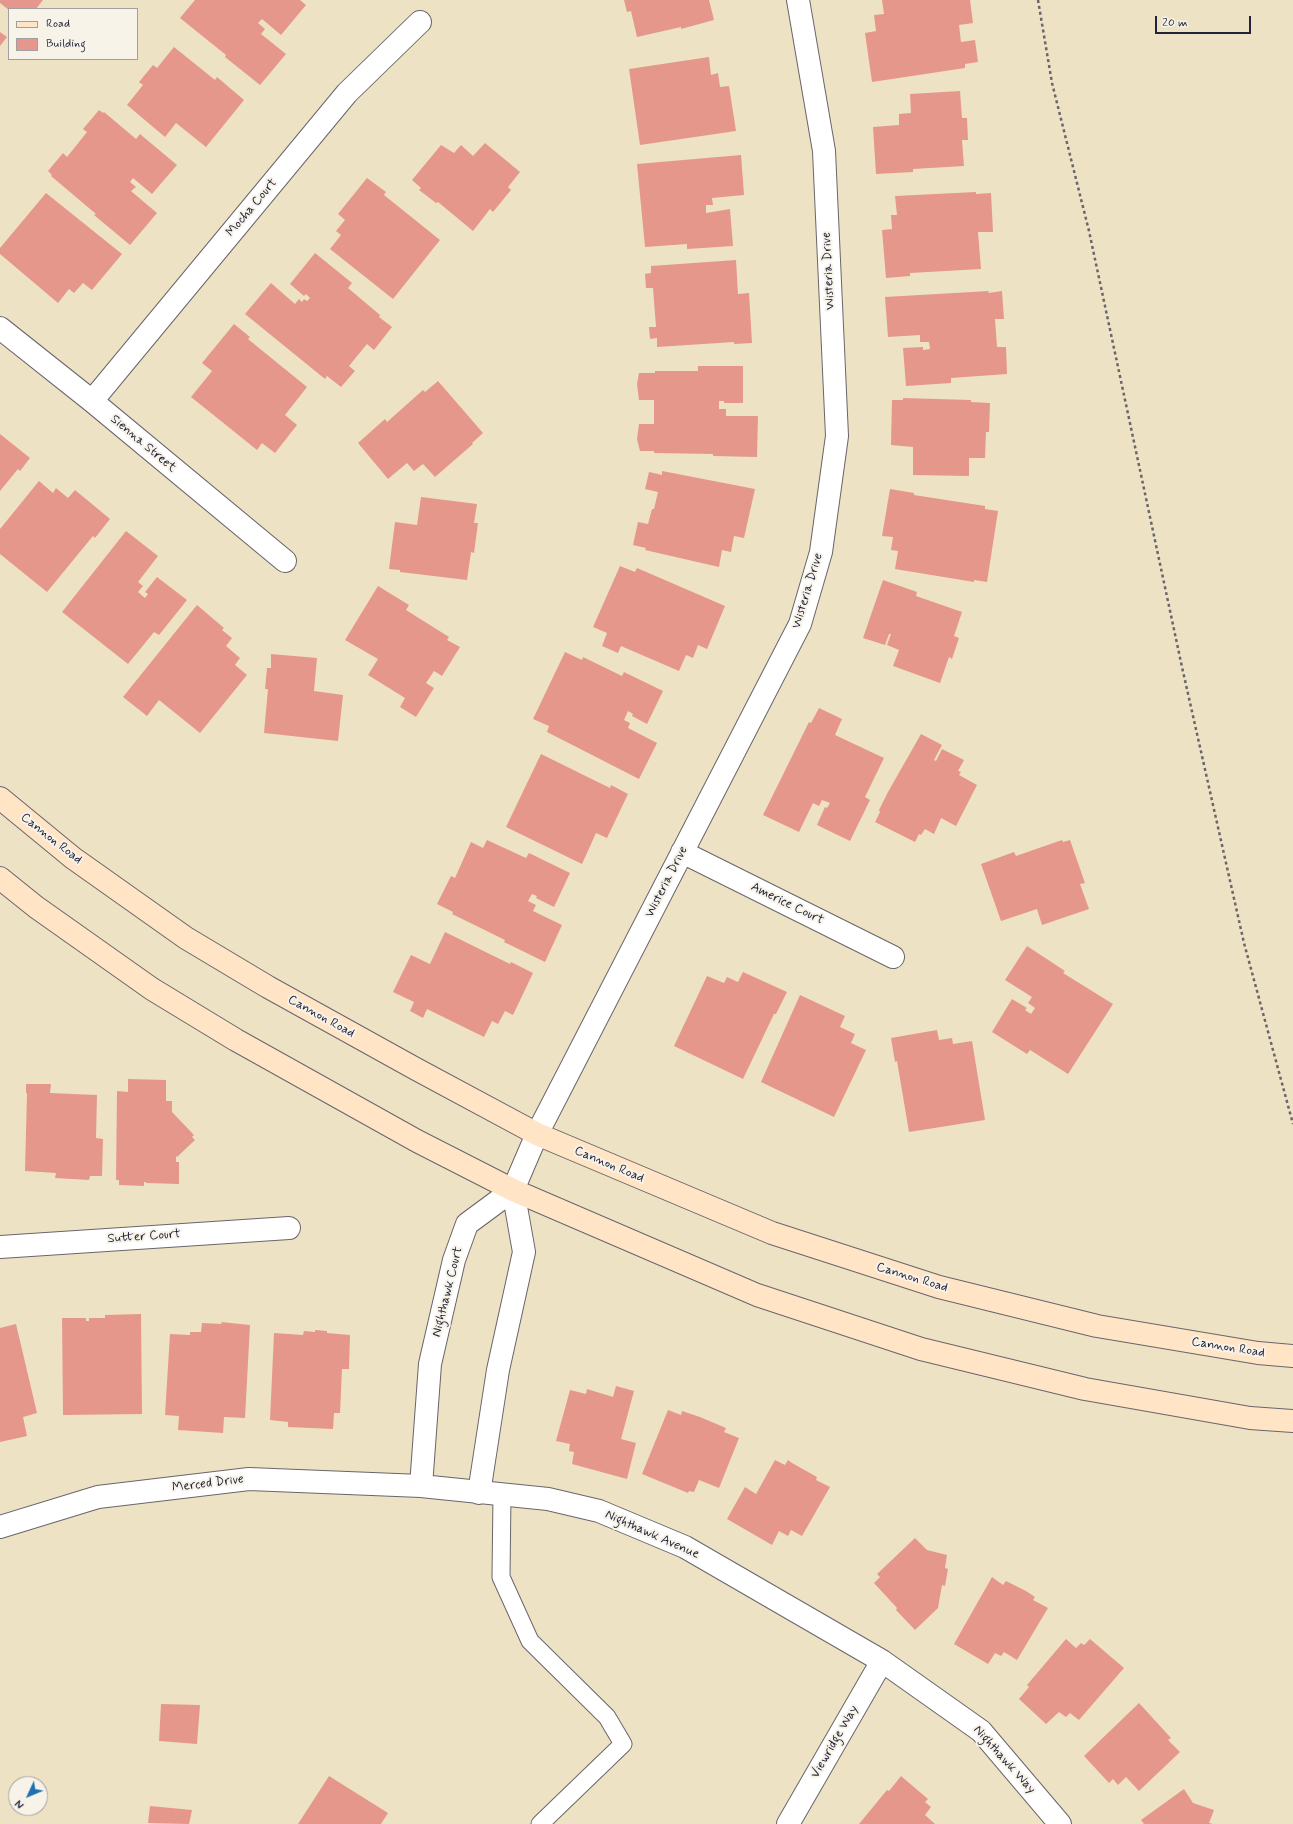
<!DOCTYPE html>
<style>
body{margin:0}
#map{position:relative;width:1293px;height:1824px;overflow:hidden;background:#eee2c4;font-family:Mynerve,sans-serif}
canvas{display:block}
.legend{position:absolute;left:8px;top:8px;width:130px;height:52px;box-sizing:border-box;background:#f7f3e8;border:1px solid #a29fa3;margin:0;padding:5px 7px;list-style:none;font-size:12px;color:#22223b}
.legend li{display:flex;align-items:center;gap:8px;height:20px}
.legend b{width:20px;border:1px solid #a29fa3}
.north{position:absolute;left:8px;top:1776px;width:40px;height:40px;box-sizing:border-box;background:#f7f3e8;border:1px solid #a29fa3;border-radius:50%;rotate:226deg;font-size:11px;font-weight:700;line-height:16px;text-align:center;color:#22223b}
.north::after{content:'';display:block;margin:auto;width:14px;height:18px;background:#1f6fb2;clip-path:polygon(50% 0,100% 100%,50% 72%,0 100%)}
.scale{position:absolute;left:1155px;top:16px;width:96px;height:18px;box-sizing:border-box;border:2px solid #22223b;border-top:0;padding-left:5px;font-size:12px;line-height:14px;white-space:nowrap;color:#22223b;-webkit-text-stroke:3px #f7f3e8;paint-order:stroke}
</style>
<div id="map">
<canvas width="1293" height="1824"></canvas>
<ul class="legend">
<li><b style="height:5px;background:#ffe4c6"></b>Road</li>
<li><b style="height:11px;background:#e6978b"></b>Building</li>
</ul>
<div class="north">N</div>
<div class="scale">20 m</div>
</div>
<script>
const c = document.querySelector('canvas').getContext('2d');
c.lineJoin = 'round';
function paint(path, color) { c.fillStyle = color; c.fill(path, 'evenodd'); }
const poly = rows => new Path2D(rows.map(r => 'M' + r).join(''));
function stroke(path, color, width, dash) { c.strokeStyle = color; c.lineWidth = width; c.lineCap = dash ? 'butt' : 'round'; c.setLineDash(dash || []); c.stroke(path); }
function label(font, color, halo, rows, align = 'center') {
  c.font = font + ' Mynerve,sans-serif'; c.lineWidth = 4; c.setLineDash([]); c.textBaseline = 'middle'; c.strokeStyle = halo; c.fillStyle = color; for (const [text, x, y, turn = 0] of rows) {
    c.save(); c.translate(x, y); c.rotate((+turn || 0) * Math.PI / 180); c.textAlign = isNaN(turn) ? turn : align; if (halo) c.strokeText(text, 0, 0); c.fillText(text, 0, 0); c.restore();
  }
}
paint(poly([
 [0,0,43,0,36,9,9,10,0,3],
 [195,0,300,0,306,5,281,35,262,19,258,23,265,29,261,34,286,54,260,85,225,57,226,55,180,18],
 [624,0,709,0,714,20,681,29,681,27,637,37,631,11,627,12],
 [882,0,970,0,973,23,959,25,961,42,975,40,978,62,965,64,965,68,872,82,865,33,876,31,874,15,884,14],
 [0,32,7,37,0,46],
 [174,47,215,80,217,77,244,100,206,147,176,123,165,137,127,105,143,85,139,82,153,65,157,68],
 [709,57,711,75,718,73,720,87,729,86,736,131,640,145,629,69],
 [960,91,962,118,967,118,968,140,962,140,964,166,913,169,913,172,876,174,873,127,899,125,899,114,911,113,910,94],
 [99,110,103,113,104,112,136,139,140,134,177,165,152,194,133,178,130,182,136,187,131,191,157,213,130,245,94,215,96,214,51,176,52,175,48,171,63,153,67,157,87,132,83,129],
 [485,143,520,172,508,187,511,190,493,212,490,209,473,231,438,202,436,203,419,190,421,188,412,180,441,145,454,153,461,145,473,156],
 [741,155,744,195,712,198,713,205,706,205,706,213,730,209,733,246,687,249,687,244,645,247,637,164],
 [367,178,386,192,384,195,440,240,393,299,330,249,341,235,336,231,345,220,338,214],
 [976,192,976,194,991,193,993,232,978,232,981,269,910,273,910,276,886,278,882,230,892,229,891,215,897,215,895,196],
 [46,193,122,254,92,290,83,283,74,293,69,289,58,303,0,254,0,248],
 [315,253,352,283,348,288,380,315,379,317,392,327,374,350,367,344,349,366,355,371,341,387,327,376,325,379,245,314,271,283,295,304,299,299,302,302,304,299,307,301,310,298,306,294,304,296,290,284],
 [736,260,738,294,749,293,752,343,734,344,734,342,657,347,657,338,650,339,649,327,656,327,653,288,646,288,645,274,651,273,651,266],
 [989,291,988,293,1002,291,1004,319,995,319,997,347,1006,347,1007,374,951,378,951,383,906,386,903,348,923,347,923,350,930,349,929,342,920,342,920,335,888,337,885,297],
 [234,324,250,337,248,339,307,387,285,415,297,425,275,453,262,443,257,450,191,397,212,371,202,363],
 [698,366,743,366,743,403,724,403,724,401,719,401,719,409,726,409,726,416,758,416,757,457,713,456,713,454,654,453,654,451,640,451,637,439,639,424,654,424,654,400,639,400,637,384,639,373,655,373,655,371,698,371],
 [438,381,483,433,472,443,473,444,435,477,423,464,414,471,407,463,388,479,358,443,385,419,387,422,423,390,425,392],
 [903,398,971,400,971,402,990,403,989,432,986,432,985,458,969,458,969,476,913,475,913,447,891,445,892,400,903,400],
 [0,434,30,458,20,471,18,469,0,491],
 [662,471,755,489,744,538,734,536,731,552,722,550,719,567,645,550,646,548,633,545,638,522,648,524,652,509,654,509,658,492,645,489,649,472,662,475],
 [39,481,53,493,56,488,68,498,75,490,110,519,95,538,93,536,47,592,0,554,0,529],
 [890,489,914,493,914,495,985,506,985,509,998,511,987,582,974,580,974,582,895,569,898,551,891,550,893,537,882,536],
 [421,497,477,504,474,523,478,523,474,553,471,552,467,580,400,572,400,570,389,569,395,522,417,525],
 [126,531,158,556,138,582,143,586,138,592,145,598,148,594,145,592,157,577,187,600,159,635,154,632,128,664,62,612],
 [620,566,635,572,637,568,725,606,707,649,698,645,693,658,686,655,679,671,621,646,618,653,602,646,607,633,593,627],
 [883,580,917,592,916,596,962,612,954,636,959,638,952,659,949,657,940,683,893,666,899,650,887,645,891,634,889,634,885,645,863,638],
 [378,586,409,605,406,610,449,637,447,640,460,647,442,676,434,671,426,683,434,688,416,717,400,707,405,698,368,675,378,659,345,640],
 [197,605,224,628,222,630,232,638,226,646,240,658,235,665,247,675,200,733,159,700,147,716,123,697],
 [565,652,582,660,583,657,622,676,624,672,663,691,647,724,632,716,633,714,628,711,624,720,630,723,628,728,657,743,639,779,547,732,549,726,533,719],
 [271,654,317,658,314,691,343,695,338,741,264,733,268,689,265,689,267,668,271,668],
 [819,708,842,719,835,735,884,758,865,797,870,800,850,841,817,825,825,807,827,808,830,803,822,800,819,806,813,803,799,832,763,815,809,722,811,723],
 [921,734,942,745,934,760,936,761,942,749,964,760,958,771,961,772,959,775,977,785,956,826,941,818,934,834,925,829,921,835,919,834,915,842,875,822,880,812,879,810,888,792],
 [541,754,610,788,611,785,628,794,607,838,596,833,582,864,506,827],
 [487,840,526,858,529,853,570,873,554,907,536,898,537,896,532,894,528,901,536,905,533,911,562,925,545,962,504,942,505,940,452,914,453,912,437,904,451,876,455,878,471,842,483,848],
 [1062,840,1063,842,1070,840,1085,883,1080,884,1089,909,1042,925,1037,909,1001,921,981,864,1014,852,1016,856],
 [445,932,510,964,511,962,533,973,513,1015,505,1011,498,1024,492,1021,484,1037,427,1009,423,1018,410,1011,414,1002,393,992,411,955,430,964],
 [1027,946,1065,971,1063,973,1113,1004,1068,1074,1030,1050,1027,1054,992,1032,1012,999,1027,1008,1025,1010,1031,1014,1035,1008,1028,1003,1032,997,1005,980],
 [743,972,787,992,776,1014,774,1014,743,1079,674,1046,707,976,724,983,727,977,738,982],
 [800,995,845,1016,840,1027,855,1034,851,1043,866,1050,834,1117,761,1082],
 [937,1030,939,1040,952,1038,953,1044,972,1041,985,1120,909,1132,897,1061,895,1062,891,1038],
 [128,1079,166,1080,166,1101,172,1101,172,1112,194,1135,192,1137,195,1140,177,1157,176,1156,176,1162,179,1162,179,1184,146,1183,146,1182,144,1182,144,1186,119,1185,119,1180,116,1180,117,1091,128,1092],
 [26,1084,51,1084,50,1093,97,1095,96,1138,103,1139,102,1176,90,1176,89,1180,55,1178,56,1173,25,1171,27,1093,26,1093],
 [141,1314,142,1414,63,1415,62,1318,86,1318,86,1321,89,1321,89,1318,105,1318,105,1315],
 [221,1322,250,1325,245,1418,224,1417,223,1433,178,1430,179,1416,165,1415,170,1334,190,1335,190,1332,201,1332,202,1323,222,1324],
 [16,1324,37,1413,23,1417,27,1436,0,1442,0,1328],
 [315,1330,327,1331,327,1333,350,1335,349,1369,342,1369,340,1413,334,1413,333,1429,288,1427,288,1422,270,1420,274,1333,303,1335,304,1331,315,1332],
 [616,1386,634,1391,621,1439,636,1443,627,1479,572,1464,574,1452,569,1451,570,1444,556,1441,570,1390,586,1394,587,1389,613,1397],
 [668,1410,681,1415,682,1411,700,1417,726,1428,724,1432,739,1438,719,1488,699,1480,694,1492,689,1491,688,1493,642,1474],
 [775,1460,785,1465,788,1460,792,1463,817,1477,816,1480,830,1487,802,1536,791,1530,788,1536,779,1531,772,1545,727,1519,745,1487,756,1494],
 [915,1538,927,1550,947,1555,945,1568,948,1569,945,1586,942,1585,938,1608,915,1630,896,1610,897,1608,874,1583,880,1577,877,1574],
 [992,1577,1003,1585,1006,1581,1026,1591,1035,1597,1033,1600,1048,1608,1017,1660,1004,1652,1001,1656,995,1653,988,1664,954,1644],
 [1066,1639,1076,1648,1081,1643,1084,1645,1090,1639,1124,1668,1079,1720,1070,1713,1066,1717,1059,1712,1046,1724,1019,1699,1029,1687,1027,1685],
 [1139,1703,1171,1738,1168,1740,1180,1752,1139,1791,1126,1777,1118,1785,1113,1779,1109,1783,1084,1756],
 [161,1704,200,1705,197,1744,159,1741],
 [329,1776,388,1813,381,1824,298,1824],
 [901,1776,928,1799,925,1802,931,1807,925,1815,935,1824,859,1824,887,1790,889,1791],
 [1184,1789,1193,1803,1214,1810,1209,1823,1213,1824,1144,1824,1141,1820],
 [150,1806,192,1810,189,1824,148,1823]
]), '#e6978b');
const lane = poly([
 [502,1495,501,1577,530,1641,607,1717,623,1744,540,1824]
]);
const street = poly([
 [0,328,92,401,285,561],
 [92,401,347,93,420,22],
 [682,852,893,957],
 [513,1190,537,1134,800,624,821,552,837,436,824,151,798,0],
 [0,1247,289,1228],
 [421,1486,430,1364,454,1260,467,1224,513,1190],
 [479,1493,498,1370,524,1252,513,1190],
 [0,1527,98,1497,249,1479,421,1486,548,1499,599,1511,685,1547,882,1661,981,1731,1060,1824],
 [788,1824,882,1661]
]);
const secondary = poly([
 [0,798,73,858,186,938,268,987,416,1069,537,1134,772,1233,939,1287,1097,1326,1258,1353,1293,1356],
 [0,878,36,907,152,989,236,1040,417,1141,513,1190,757,1295,921,1349,1085,1389,1250,1418,1293,1421]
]);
stroke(lane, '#69656b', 19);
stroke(street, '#69656b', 24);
stroke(secondary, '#69656b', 24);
stroke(poly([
 [1038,0,1052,83,1089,231,1182,667,1244,943,1293,1124]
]), '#69656b', 2.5, [3, 3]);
stroke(lane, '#fff', 17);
stroke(street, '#fff', 22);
stroke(secondary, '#ffe4c6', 22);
label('13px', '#22223b', '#f7f3e8', [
 ["Mocha Court",252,208,-50],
 ["Wisteria Drive",829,271,-93],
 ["Sienna Street",143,444,40],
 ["Wisteria Drive",808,591,-73],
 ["Cannon Road",51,839,38],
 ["Wisteria Drive",667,882,-63],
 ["Americe Court",787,904,26],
 ["Cannon Road",321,1017,29],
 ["Cannon Road",609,1165,23],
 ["Sutter Court",144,1237,-4],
 ["Cannon Road",912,1278,17],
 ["Nighthawk Court",448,1292,-76],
 ["Cannon Road",1228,1348,9],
 ["Merced Drive",208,1484,-7],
 ["Nighthawk Avenue",652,1535,24],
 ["Viewridge Way",835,1742,-60],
 ["Nighthawk Way",1004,1760,48]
]);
</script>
